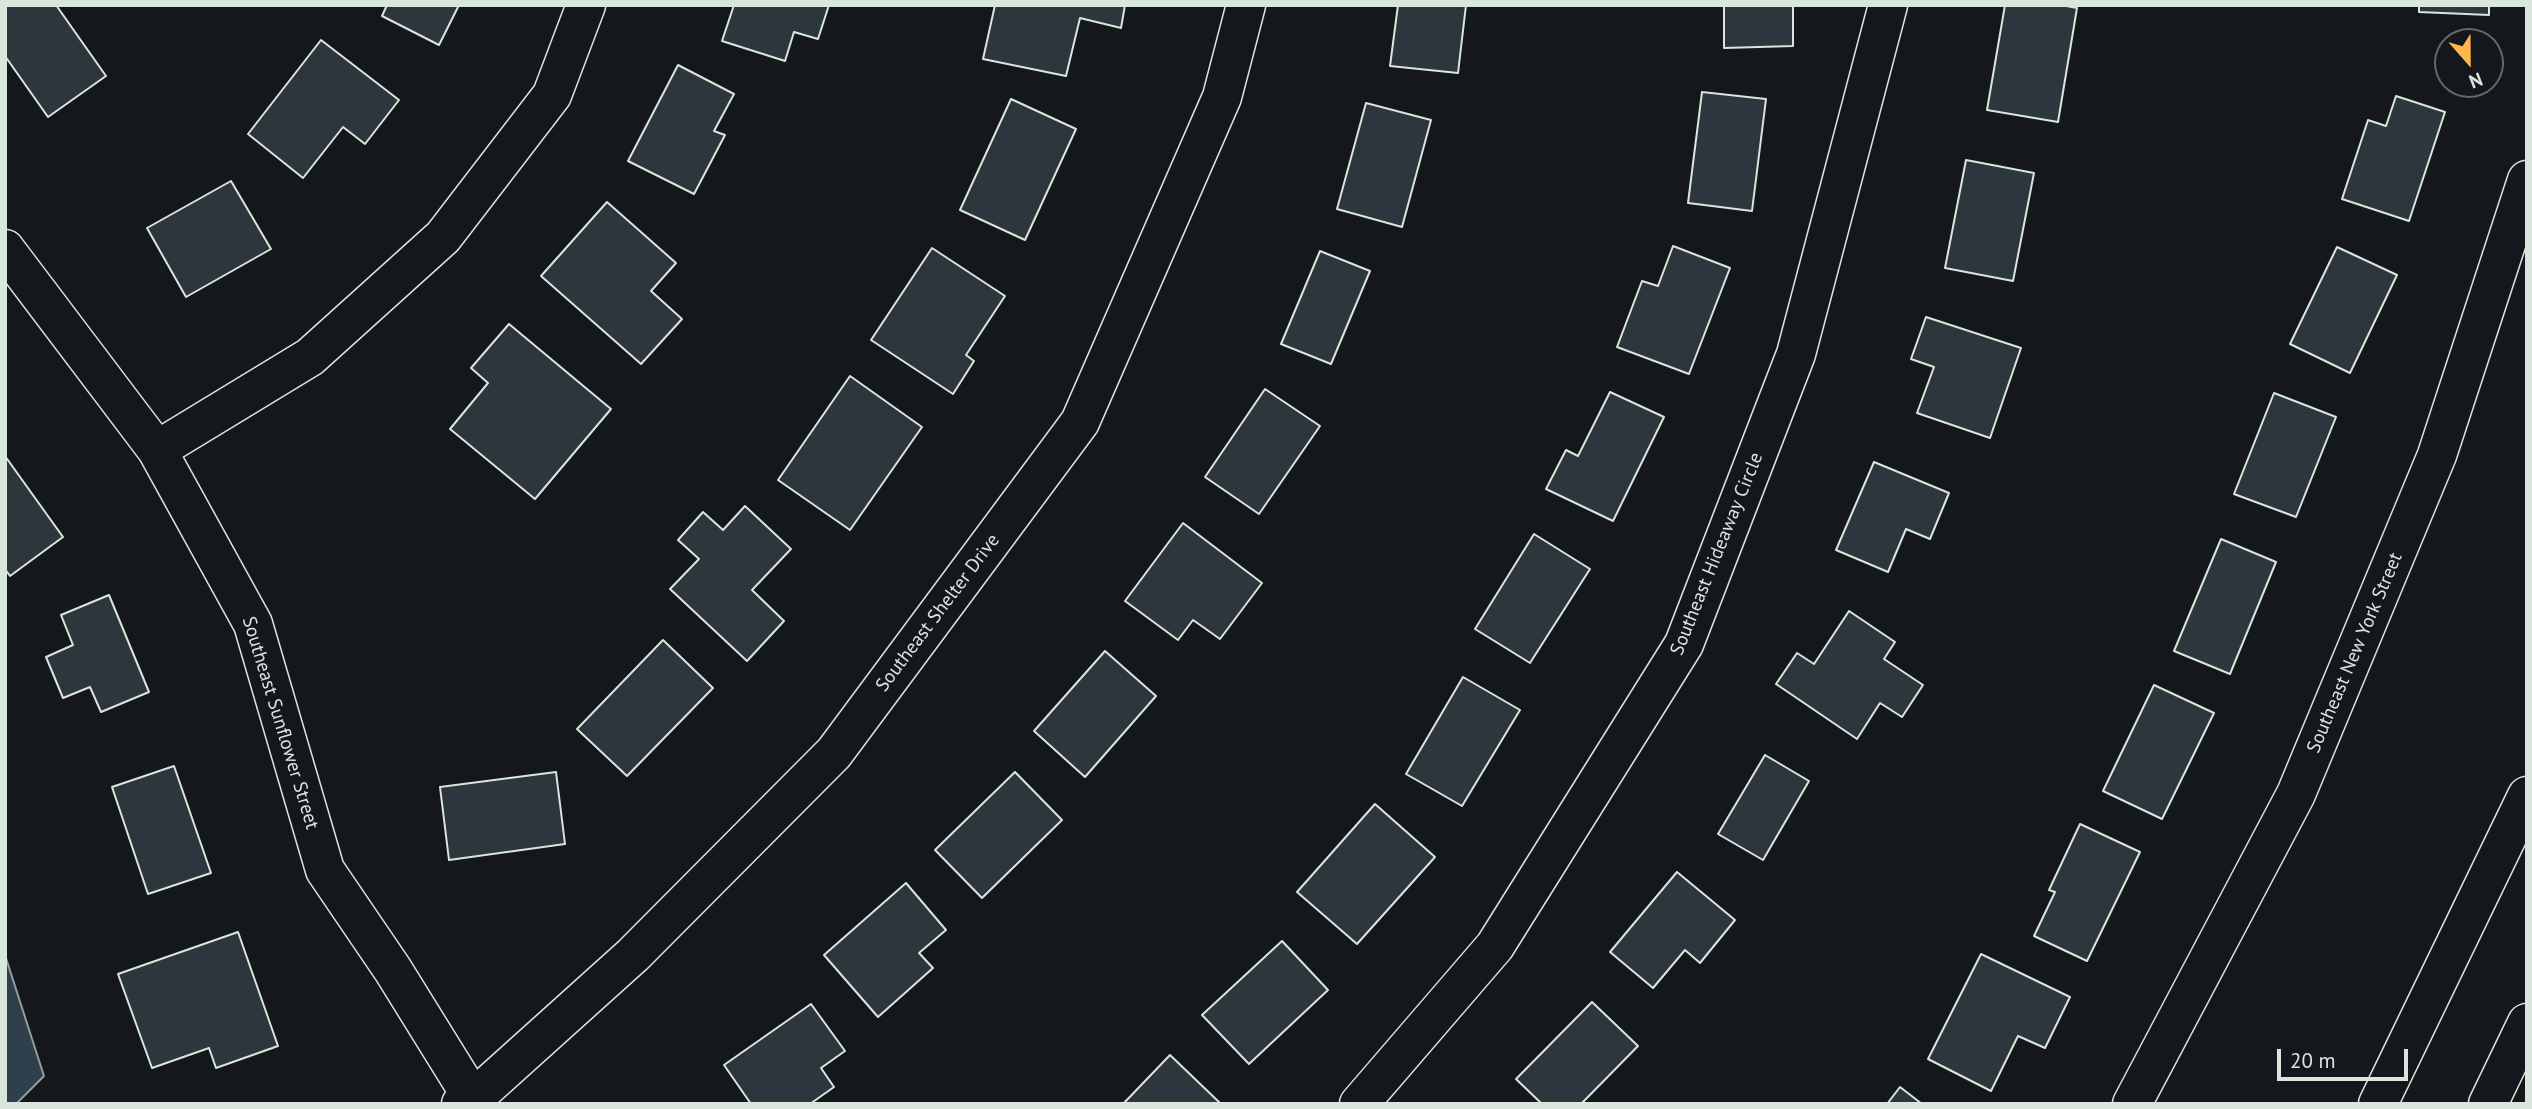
<!DOCTYPE html>
<style>
body{margin:0}
#map{position:relative;width:2532px;height:1109px;overflow:hidden;background:#14181c;font-family:"PT Sans",sans-serif}
canvas{display:block}
.frame{position:absolute;inset:0;border:7px solid #d8e6dc;pointer-events:none}
.north{position:absolute;left:2434px;top:28px;width:70px;height:70px;box-sizing:border-box;background:#14181c;border:2px solid #626a69;border-radius:50%;rotate:159deg;font-size:19px;font-weight:700;line-height:28px;text-align:center;color:#d8e6dc}
.north::after{content:'';display:block;margin:auto;width:24px;height:32px;background:#ffb74d;clip-path:polygon(50% 0,100% 100%,50% 72%,0 100%)}
.scale{position:absolute;left:2277px;top:1049px;width:131px;height:32px;box-sizing:border-box;border:4px solid #d8e6dc;border-top:0;padding-left:9px;font-size:21px;line-height:24px;white-space:nowrap;color:#d8e6dc;-webkit-text-stroke:5px #14181c;paint-order:stroke}
</style>
<div id="map">
<canvas width="2532" height="1109"></canvas>
<div class="frame"></div>
<div class="north">N</div>
<div class="scale">20 m</div>
</div>
<script>
const c = document.querySelector('canvas').getContext('2d');
c.lineJoin = 'round';
function paint(path, color) { c.fillStyle = color; c.fill(path, 'evenodd'); }
const poly = rows => new Path2D(rows.map(r => 'M' + r).join(''));
function stroke(path, color, width, dash) { c.strokeStyle = color; c.lineWidth = width; c.lineCap = dash ? 'butt' : 'round'; c.setLineDash(dash || []); c.stroke(path); }
function label(font, color, halo, rows, align = 'center') {
  c.font = font + ' "PT Sans",sans-serif'; c.lineWidth = 5; c.setLineDash([]); c.textBaseline = 'middle'; c.strokeStyle = halo; c.fillStyle = color; for (const [text, x, y, turn = 0] of rows) {
    c.save(); c.translate(x, y); c.rotate((+turn || 0) * Math.PI / 180); c.textAlign = isNaN(turn) ? turn : align; if (halo) c.strokeText(text, 0, 0); c.fillText(text, 0, 0); c.restore();
  }
}
const water = poly([
 [5,955,44,1076,16,1104,5,1104,5,955]
]);
paint(water, '#2f3f4d');
stroke(water, '#939e99', 2);
const building = poly([
 [5,5,56,5,106,76,48,117,5,56,5,5],
 [387,5,459,5,439,45,382,16,387,5],
 [734,5,829,5,818,39,794,32,785,61,722,41,734,5],
 [995,5,1125,5,1121,28,1080,18,1066,76,983,59,995,5],
 [1398,5,1466,5,1458,73,1390,66,1398,5],
 [1724,5,1793,5,1793,46,1724,48,1724,5],
 [2005,5,2061,5,2077,8,2058,122,1987,110,2005,5],
 [2419,5,2489,5,2489,15,2419,12,2419,5],
 [321,40,399,100,365,144,343,127,303,178,248,134,321,40],
 [678,65,734,94,714,131,725,135,694,194,628,161,678,65],
 [1702,92,1766,99,1752,211,1688,203,1702,92],
 [2396,96,2445,112,2409,221,2342,199,2368,120,2386,126,2396,96],
 [1011,99,1076,129,1025,240,960,210,1011,99],
 [1366,103,1431,120,1402,227,1337,209,1366,103],
 [1966,160,2034,173,2013,281,1945,268,1966,160],
 [231,181,271,249,186,297,147,228,231,181],
 [607,202,676,263,651,291,682,319,641,364,541,276,607,202],
 [1673,246,1730,268,1689,374,1617,347,1642,281,1658,286,1673,246],
 [2337,247,2397,275,2350,373,2290,344,2337,247],
 [932,248,1005,296,966,355,974,361,953,394,871,340,932,248],
 [1320,251,1370,271,1331,364,1281,344,1320,251],
 [1926,317,2021,348,1990,438,1917,413,1934,367,1911,359,1926,317],
 [509,324,611,409,535,499,450,429,488,383,471,368,509,324],
 [850,376,922,427,850,530,778,480,850,376],
 [1265,389,1320,426,1259,514,1205,477,1265,389],
 [1610,392,1664,417,1613,521,1546,489,1566,450,1578,456,1610,392],
 [2274,393,2336,417,2296,517,2234,494,2274,393],
 [5,456,63,537,10,576,5,569,5,456],
 [1874,462,1949,493,1930,539,1906,529,1888,572,1836,550,1874,462],
 [745,506,791,549,752,590,784,621,747,661,670,589,699,559,678,540,703,512,723,530,745,506],
 [1183,523,1262,583,1220,639,1193,620,1178,640,1125,601,1183,523],
 [1534,534,1590,569,1530,663,1475,629,1534,534],
 [2221,539,2276,562,2230,674,2174,651,2221,539],
 [109,595,149,692,101,712,90,687,63,698,46,657,73,645,61,615,109,595],
 [1849,611,1895,642,1884,659,1923,685,1902,717,1880,703,1857,739,1776,684,1797,653,1814,664,1849,611],
 [663,640,713,688,627,776,577,729,663,640],
 [1105,651,1156,696,1085,777,1034,731,1105,651],
 [1463,677,1520,710,1462,806,1406,774,1463,677],
 [2154,685,2214,713,2162,819,2103,791,2154,685],
 [1765,755,1809,781,1763,860,1718,834,1765,755],
 [174,766,211,873,148,894,112,787,174,766],
 [556,772,565,844,449,860,440,787,556,772],
 [1015,772,1062,820,982,898,935,850,1015,772],
 [1375,804,1435,857,1357,944,1297,892,1375,804],
 [2080,824,2140,852,2087,961,2034,936,2055,892,2049,890,2080,824],
 [1677,872,1735,920,1700,963,1685,950,1653,988,1610,952,1677,872],
 [906,883,946,930,919,953,933,968,878,1017,824,955,906,883],
 [238,932,278,1046,216,1068,209,1048,152,1068,118,974,238,932],
 [1282,941,1328,990,1249,1064,1202,1015,1282,941],
 [1981,954,2070,997,2045,1048,2018,1036,1991,1091,1928,1059,1981,954],
 [1592,1002,1638,1046,1581,1104,1542,1104,1516,1079,1592,1002],
 [811,1004,845,1051,821,1068,834,1087,810,1104,751,1104,724,1065,811,1004],
 [1170,1055,1220,1103,1123,1104,1170,1055],
 [1900,1087,1922,1104,1887,1104,1900,1087]
]);
paint(building, '#2c363c');
stroke(building, '#d8e6dc', 2);
const street = poly([
 [5,249,157,450,253,624,325,870,393,970,473,1099],
 [157,450,310,357,443,237,552,95,586,5],
 [461,1104,473,1099,633,955,834,753,1080,422,1222,97,1246,5],
 [1359,1104,1495,946,1684,644,1796,354,1888,5],
 [2132,1104,2296,794,2437,455,2527,180]
]);
const secondary = poly([
 [2378,1104,2527,796],
 [2488,1104,2527,1023]
]);
stroke(street, '#d8e6dc', 41);
stroke(secondary, '#d8e6dc', 41);
stroke(street, '#14181c', 38);
stroke(secondary, '#14181c', 38);
label('19px', '#d8e6dc', '#14181c', [
 ["Southeast Hideaway Circle",1717,554,-68],
 ["Southeast Shelter Drive",938,613,-53],
 ["Southeast New York Street",2355,653,-67],
 ["Southeast Sunflower Street",280,723,73]
]);
</script>
